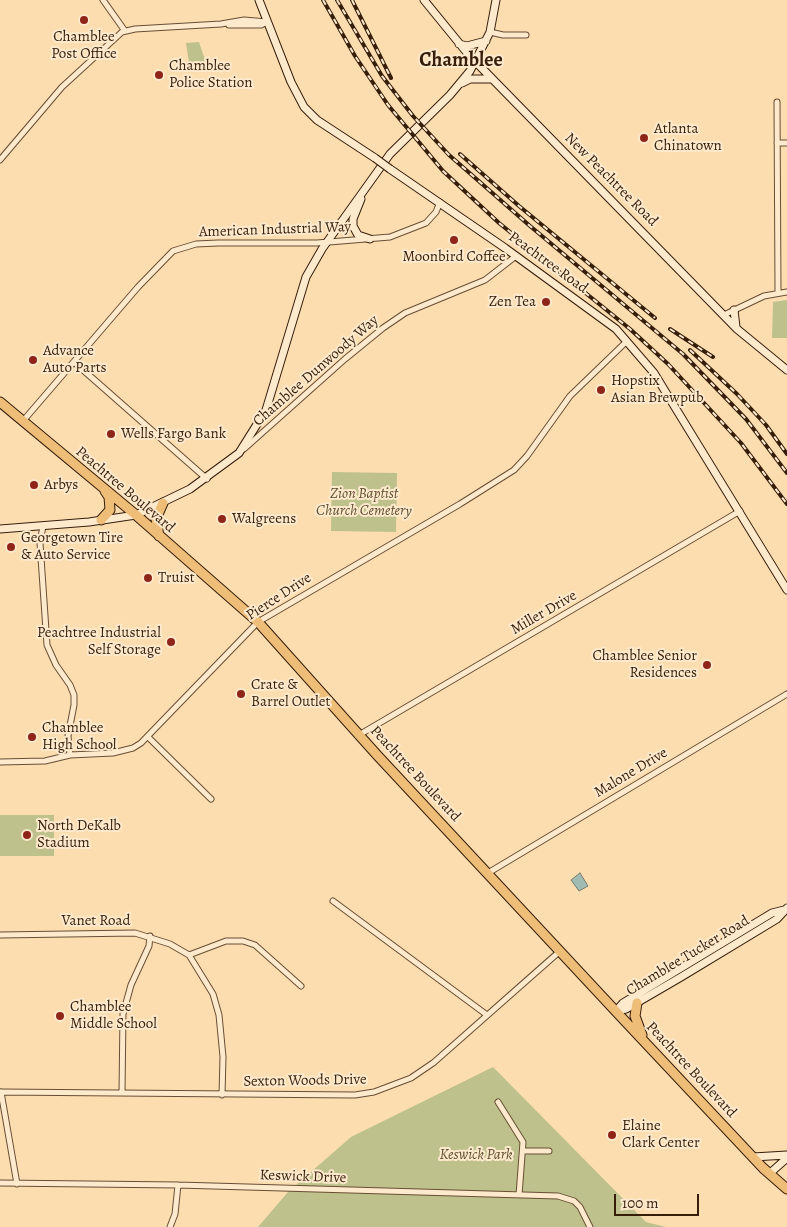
<!DOCTYPE html>
<style>
body{margin:0}
#map{position:relative;width:787px;height:1227px;overflow:hidden;background:#fcddb0;font-family:Alegreya,serif}
canvas{display:block}
.scale{position:absolute;left:614px;top:1194px;width:85px;height:22px;box-sizing:border-box;border:2px solid #361e0b;border-top:0;padding-left:6px;font-size:15px;line-height:18px;white-space:nowrap;color:#361e0b;-webkit-text-stroke:4px #fde9cc;paint-order:stroke}
</style>
<div id="map">
<canvas width="787" height="1227"></canvas>
<div class="scale">100 m</div>
</div>
<script>
const c = document.querySelector('canvas').getContext('2d');
c.lineJoin = 'round';
function paint(path, color) { c.fillStyle = color; c.fill(path, 'evenodd'); }
const poly = rows => new Path2D(rows.map(r => 'M' + r).join(''));
function stroke(path, color, width, dash) { c.strokeStyle = color; c.lineWidth = width; c.lineCap = dash ? 'butt' : 'round'; c.setLineDash(dash || []); c.stroke(path); }
function label(font, color, halo, rows, align = 'center') {
  c.font = font + ' Alegreya,serif'; c.lineWidth = 4; c.setLineDash([]); c.textBaseline = 'middle'; c.strokeStyle = halo; c.fillStyle = color; for (const [text, x, y, turn = 0] of rows) {
    c.save(); c.translate(x, y); c.rotate((+turn || 0) * Math.PI / 180); c.textAlign = isNaN(turn) ? turn : align; if (halo) c.strokeText(text, 0, 0); c.fillText(text, 0, 0); c.restore();
  }
}
paint(poly([
 [199,42,209,72,190,69,186,43],
 [787,300,787,338,772,338,773,302],
 [332,472,397,473,396,532,331,531],
 [0,815,54,815,54,856,0,856],
 [493,1067,646,1222,666,1227,258,1227,288,1192,351,1137]
]), '#bec18c');
const water = poly([
 [580,873,588,886,579,891,571,880,580,873]
]);
paint(water, '#a0bbb1');
stroke(water, '#767c6f', 1);
const street = poly([
 [103,0,125,31],
 [229,25,261,25,267,22],
 [490,32,503,35,526,35],
 [777,102,778,292],
 [777,143,787,143],
 [0,160,62,87,122,32,135,29,221,24,244,20,267,22],
 [724,315,764,296,787,292],
 [74,362,207,479],
 [23,421,138,287,173,251,196,244,218,243,317,243,390,237,426,223,436,212,440,202],
 [244,449,345,359,383,328,405,313,485,280,516,256],
 [43,526,40,543,47,645,56,665,70,685,74,695,74,705,68,736,70,755],
 [359,735,740,511],
 [148,737,211,799],
 [0,762,45,761,70,755,113,753,133,748,141,743,258,622,460,504,514,470,527,456,570,396,627,341],
 [488,873,787,694],
 [333,901,487,1015],
 [0,935,135,933,170,944,189,955,213,994,219,1015,223,1057,222,1095],
 [189,955,226,941,243,941,255,945,301,986],
 [0,1092,355,1095,374,1092,411,1078,433,1063,560,951],
 [1,1092,17,1184],
 [122,1093,123,1014,131,985,149,946,150,936],
 [498,1102,523,1142,519,1195],
 [524,1151,549,1151],
 [0,1183,178,1185,558,1196,574,1201,580,1207,590,1227],
 [170,1227,175,1214,178,1185]
]);
const secondary = poly([
 [259,0,291,82,304,107,317,120,375,158],
 [424,0,468,54,737,329,787,370],
 [459,44,467,46,486,41],
 [462,83,470,79,492,79],
 [390,169,505,248,616,329,654,373,787,590],
 [361,199,353,219,353,226,358,235,370,239],
 [734,310,736,327],
 [0,529,89,522,136,515,190,489,239,453,266,410,306,277,322,249,390,154,450,95,470,71,490,32,496,0],
 [616,1011,626,1009,681,977,777,919,787,908],
 [616,1011,623,1003,772,913,784,910],
 [753,1157,787,1155],
 [769,1174,787,1158]
]);
const highway = poly([
 [0,402,136,515,258,622,377,755,623,1019,763,1168,787,1189],
 [101,520,110,510,109,497,105,491],
 [159,536,156,519,163,503],
 [637,1003,635,1016,642,1035]
]);
stroke(street, '#684e34', 7);
stroke(secondary, '#361e0b', 9);
stroke(highway, '#361e0b', 11);
stroke(street, '#fde9cc', 5);
stroke(secondary, '#fde9cc', 7);
stroke(highway, '#eebe78', 9);
const rail = poly([
 [323,0,355,56,388,105,443,171,499,223,630,329,668,364,741,443,787,504],
 [337,0,382,76,413,116,449,155,530,226,683,354,746,419,787,473],
 [352,0,391,78],
 [460,154,519,206,655,318],
 [670,329,713,357],
 [690,350,737,394,766,425,787,454]
]);
stroke(rail, '#361e0b', 4);
stroke(rail, '#fde9cc', 2, [5.5]);
const secondaryBridge = poly([
 [375,158,390,169]
]);
stroke(secondaryBridge, '#361e0b', 9, []);
stroke(secondaryBridge, '#fde9cc', 7);
for (const [x, y, r, color] of [
 [84,20,5,"#8f2418"],
 [159,75,5,"#8f2418"],
 [644,138,5,"#8f2418"],
 [454,240,5,"#8f2418"],
 [546,302,5,"#8f2418"],
 [33,360,5,"#8f2418"],
 [601,390,5,"#8f2418"],
 [111,434,5,"#8f2418"],
 [34,485,5,"#8f2418"],
 [222,519,5,"#8f2418"],
 [11,547,5,"#8f2418"],
 [148,578,5,"#8f2418"],
 [171,642,5,"#8f2418"],
 [707,665,5,"#8f2418"],
 [241,694,5,"#8f2418"],
 [32,737,5,"#8f2418"],
 [27,835,5,"#8f2418"],
 [60,1016,5,"#8f2418"],
 [612,1135,5,"#8f2418"]
]) { const dot = new Path2D(); dot.arc(x, y, r, 0, 2 * Math.PI); c.fillStyle = color; c.fill(dot); stroke(dot, '#fde9cc', 2); }
label('15px', '#361e0b', '#fde9cc', [
 ["Chamblee",84,37,"center"],
 ["Post Office",84,54,"center"],
 ["Chamblee",169,66],
 ["Police Station",169,83],
 ["Atlanta",654,129],
 ["Chinatown",654,146],
 ["Moonbird Coffee",454,257,"center"],
 ["Zen Tea",536,302,"right"],
 ["Advance",43,351],
 ["Auto Parts",43,368],
 ["Hopstix",611,381],
 ["Asian Brewpub",611,398],
 ["Wells Fargo Bank",121,434],
 ["Arbys",44,485],
 ["Walgreens",232,519],
 ["Georgetown Tire",21,538],
 ["& Auto Service",21,555],
 ["Truist",158,578],
 ["Peachtree Industrial",161,633,"right"],
 ["Self Storage",161,650,"right"],
 ["Chamblee Senior",697,656,"right"],
 ["Residences",697,673,"right"],
 ["Crate &",251,685],
 ["Barrel Outlet",251,702],
 ["Chamblee",42,728],
 ["High School",42,745],
 ["North DeKalb",37,826],
 ["Stadium",37,843],
 ["Chamblee",70,1007],
 ["Middle School",70,1024],
 ["Elaine",622,1126],
 ["Clark Center",622,1143]
], 'left');
label('15px', '#361e0b', '#fde9cc', [
 ["New Peachtree Road",611,180,45],
 ["American Industrial Way",275,230,-2],
 ["Peachtree Road",548,263,36],
 ["Chamblee Dunwoody Way",316,371,-41],
 ["Peachtree Boulevard",125,490,40],
 ["Pierce Drive",279,597,-33],
 ["Miller Drive",544,613,-30],
 ["Malone Drive",631,773,-31],
 ["Peachtree Boulevard",415,774,47],
 ["Vanet Road",96,921],
 ["Chamblee Tucker Road",688,956,-31],
 ["Peachtree Boulevard",691,1070,47],
 ["Sexton Woods Drive",305,1081,-1],
 ["Keswick Drive",303,1177,2]
]);
label('italic 15px', '#5f4f32', '#fde9cc', [
 ["Zion Baptist",364,494],
 ["Church Cemetery",364,511],
 ["Keswick Park",476,1155]
]);
label('bold 20px', '#361e0b', '#fde9cc', [
 ["Chamblee",461,61]
]);
</script>
